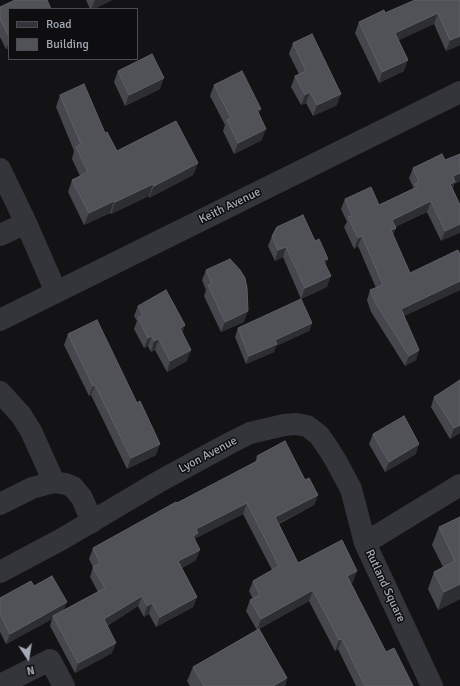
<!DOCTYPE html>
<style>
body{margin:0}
#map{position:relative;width:460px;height:686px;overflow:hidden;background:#131315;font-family:Signika,sans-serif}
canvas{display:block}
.legend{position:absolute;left:8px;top:8px;width:130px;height:52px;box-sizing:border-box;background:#0e0e10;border:1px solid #4a4c52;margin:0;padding:5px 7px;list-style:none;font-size:12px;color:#a4aab6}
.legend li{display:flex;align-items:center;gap:8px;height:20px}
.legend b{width:20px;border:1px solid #4a4c52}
.north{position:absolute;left:8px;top:638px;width:40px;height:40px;-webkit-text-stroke:3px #0e0e10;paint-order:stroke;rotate:168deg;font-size:11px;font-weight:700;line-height:16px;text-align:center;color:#a4aab6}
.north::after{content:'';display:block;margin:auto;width:14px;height:18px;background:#a4aab6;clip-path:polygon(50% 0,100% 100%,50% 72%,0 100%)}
</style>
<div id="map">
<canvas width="460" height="686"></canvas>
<ul class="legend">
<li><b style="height:5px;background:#34353a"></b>Road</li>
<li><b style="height:11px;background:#505258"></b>Building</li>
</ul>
<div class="north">N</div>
</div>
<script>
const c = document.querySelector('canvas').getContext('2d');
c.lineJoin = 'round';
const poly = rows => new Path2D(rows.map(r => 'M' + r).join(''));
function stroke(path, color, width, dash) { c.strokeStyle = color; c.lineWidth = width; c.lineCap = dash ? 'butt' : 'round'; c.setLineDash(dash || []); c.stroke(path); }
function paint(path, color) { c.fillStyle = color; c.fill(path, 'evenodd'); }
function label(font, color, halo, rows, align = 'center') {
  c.font = font + ' Signika,sans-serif'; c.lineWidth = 3; c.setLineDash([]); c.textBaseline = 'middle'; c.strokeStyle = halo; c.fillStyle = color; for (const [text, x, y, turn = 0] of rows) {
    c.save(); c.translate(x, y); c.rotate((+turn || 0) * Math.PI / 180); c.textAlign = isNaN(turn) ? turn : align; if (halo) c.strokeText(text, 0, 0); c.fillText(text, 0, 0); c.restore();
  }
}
stroke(poly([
 [0,169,26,223],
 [0,235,26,223,56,292],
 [0,320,460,92],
 [0,392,21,415,31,431,54,482],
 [0,504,32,488,54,482,66,484,73,487,82,498,92,522],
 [0,572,62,539,160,481,230,443,250,433,284,425,296,424,307,426,319,435,328,448,336,461,351,489,365,543],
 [0,685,50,660,64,686],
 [432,686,365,543,460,485]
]), '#34353a', 22);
paint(poly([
 [86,0,112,0,94,9,90,9],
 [460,0,460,45,446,51,434,24,398,40,404,71,379,83,355,33,359,22,385,13],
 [0,7,9,9,9,48,6,49,0,37],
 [293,43,337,105,313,116,306,103,301,105,291,87,295,76,299,74,289,54],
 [118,71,160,89,125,106,114,82],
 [214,85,261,109,258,114,262,140,234,154,223,131,225,125,210,96],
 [60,95,105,133,117,151,198,163,193,175,149,198,149,196,111,214,110,213,84,225,68,192,72,180,80,176,72,159,74,151,56,107],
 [460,154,460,181,454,184,453,189,460,205,441,241,427,212,395,227,396,228,393,235,410,273,460,255,460,290,404,316,419,350,416,360,405,366,371,312,367,300,370,290,376,288,358,246,354,249,344,227,347,222,341,209,345,199,379,205,414,189,409,178,413,168,445,160],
 [272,236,326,265,327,287,301,299,283,257,275,261,268,246],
 [206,270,244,322,221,332,204,296,206,290,202,280],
 [138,306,185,325,182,333,187,361,167,372,155,350,151,352,148,346,144,348,134,329,137,321,134,316],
 [312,323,309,331,276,346,274,352,246,364,235,337,238,328],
 [68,334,156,455,127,469,91,395,89,396,64,345],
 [460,380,460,433,450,439,431,407,434,397],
 [373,434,416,454,385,472,369,444],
 [257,456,305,480,318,495,314,505,279,524,298,563,353,582,351,583,386,652,413,686,356,686,338,649,335,651,309,601,259,629,287,678,285,686,190,686,187,681,193,667,257,630,246,611,250,600,253,599,249,591,253,581,272,570,243,514,196,538,195,540,196,560,182,568,197,597,193,607,156,627,149,614,144,617,138,606,107,626,112,653,75,673,50,626,52,619,6,644,0,632,0,598,34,586,64,610,98,592,90,577,93,567,89,559,93,548,177,503,255,463],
 [460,517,460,599,438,610,428,589,434,572,443,567,432,545,439,527]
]), '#46474d');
paint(poly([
 [95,0,112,0,94,9,91,9],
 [438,13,434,24,391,44,395,33],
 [460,36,460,45,446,51,450,40],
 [9,41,9,48,6,49],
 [408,60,404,71,379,83,382,72],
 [164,78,160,89,125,106,129,95],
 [310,92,306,103,301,105,305,95],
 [341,94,337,105,313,116,317,105],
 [261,109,257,119,257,110],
 [266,129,262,140,234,154,238,143],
 [198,163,193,175,149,198,154,186],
 [460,173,460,181,454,184,451,192,447,194,453,176],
 [153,184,149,196,111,214,115,202],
 [114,201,110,213,84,225,89,213],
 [431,201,427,212,388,230,392,220],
 [460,224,460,233,441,241,445,231],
 [396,228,392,238,391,230],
 [362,236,358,246,354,249,358,238],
 [286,247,283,257,275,261,278,250],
 [328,259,324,269,323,260],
 [331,276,327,287,301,299,305,288],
 [460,281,460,290,397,319,401,309],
 [248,311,244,322,221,332,225,322],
 [312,323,309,331,276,346,274,352,246,364,249,356,275,340],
 [185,325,181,336,180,328],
 [152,336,148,346,144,348,148,338],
 [159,339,155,350,151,352,154,341],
 [191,350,187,361,167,372,170,361],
 [419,350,416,360,405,366,409,356],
 [95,385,91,395,89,396,93,386],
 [460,425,460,433,450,439,454,428],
 [160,444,156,455,127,469,131,458],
 [419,444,416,454,385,472,389,462],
 [318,495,314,505,271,527,275,517],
 [247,503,243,514,196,538,194,544,189,547,196,529],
 [200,550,196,560,174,572,178,561],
 [357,571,353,582,343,587,347,576],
 [460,584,460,599,438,610,444,592],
 [313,590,309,601,257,630,261,619],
 [142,596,138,606,100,630,104,619],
 [197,597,193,607,156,627,160,617],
 [67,602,63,613,53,616,52,619,6,644,10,634],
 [152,603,149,614,144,617,147,606],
 [342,639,338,649,335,651,339,640],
 [116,643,112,653,75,673,78,663],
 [287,678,285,686,273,686]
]), '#2d2e32');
const building = poly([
 [15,0,47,0,51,9,9,9,9,37,0,19,0,7,15,0],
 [415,0,460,0,460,36,450,40,438,13,395,33,408,60,382,72,359,22,384,10,385,13,415,0],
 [312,34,341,94,317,105,310,92,305,95,295,76,306,71,293,43,312,34],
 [152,54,164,78,129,95,118,71,152,54],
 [242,71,261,109,257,110,266,129,238,143,227,120,231,118,214,85,242,71],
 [84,84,105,133,107,132,117,151,176,121,198,163,154,186,153,184,115,202,114,201,89,213,72,180,88,172,76,147,81,144,60,95,84,84],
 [442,154,445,160,460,154,460,173,453,176,455,182,450,184,460,205,460,224,445,231,431,201,392,220,396,228,391,230,410,273,458,250,460,255,460,281,401,309,419,350,409,356,375,302,370,290,383,285,362,236,358,238,348,217,352,216,345,199,371,187,379,205,417,187,415,184,419,182,413,168,442,154],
 [303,215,315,241,319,239,328,259,323,260,331,276,305,288,286,247,278,250,272,236,277,227,303,215],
 [230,259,240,270,245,278,247,288,248,311,225,322,208,285,212,284,206,270,230,259],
 [166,290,185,325,180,328,191,350,170,361,159,339,154,341,152,336,148,338,138,318,143,315,138,306,166,290],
 [301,299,312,323,275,340,277,344,249,356,238,328,301,299],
 [97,320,137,403,140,401,160,444,131,458,95,385,93,386,68,334,97,320],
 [460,380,460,425,454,428,434,397,460,380],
 [404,416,419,444,389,462,373,434,404,416],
 [285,441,305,480,309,478,318,495,275,517,298,563,342,540,357,571,347,576,386,652,394,648,413,686,365,686,342,639,339,640,313,590,261,619,250,600,260,595,253,581,279,566,247,503,196,529,198,533,193,536,200,550,178,561,197,597,160,617,152,603,147,606,142,596,104,619,116,643,78,663,53,616,105,588,93,567,100,563,93,548,176,502,177,503,259,460,257,456,285,441],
 [460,517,460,584,444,592,434,572,455,561,439,527,460,517],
 [52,576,67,602,10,634,0,614,0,598,31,581,34,586,52,576],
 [259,629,287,678,273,686,204,686,193,667,259,629]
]);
paint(building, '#505258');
stroke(building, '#5d6067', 1);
label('12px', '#a4aab6', '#0e0e10', [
 ["Keith Avenue",230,206,-26],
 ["Lyon Avenue",208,455,-28],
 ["Rutland Square",385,586,65]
]);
</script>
